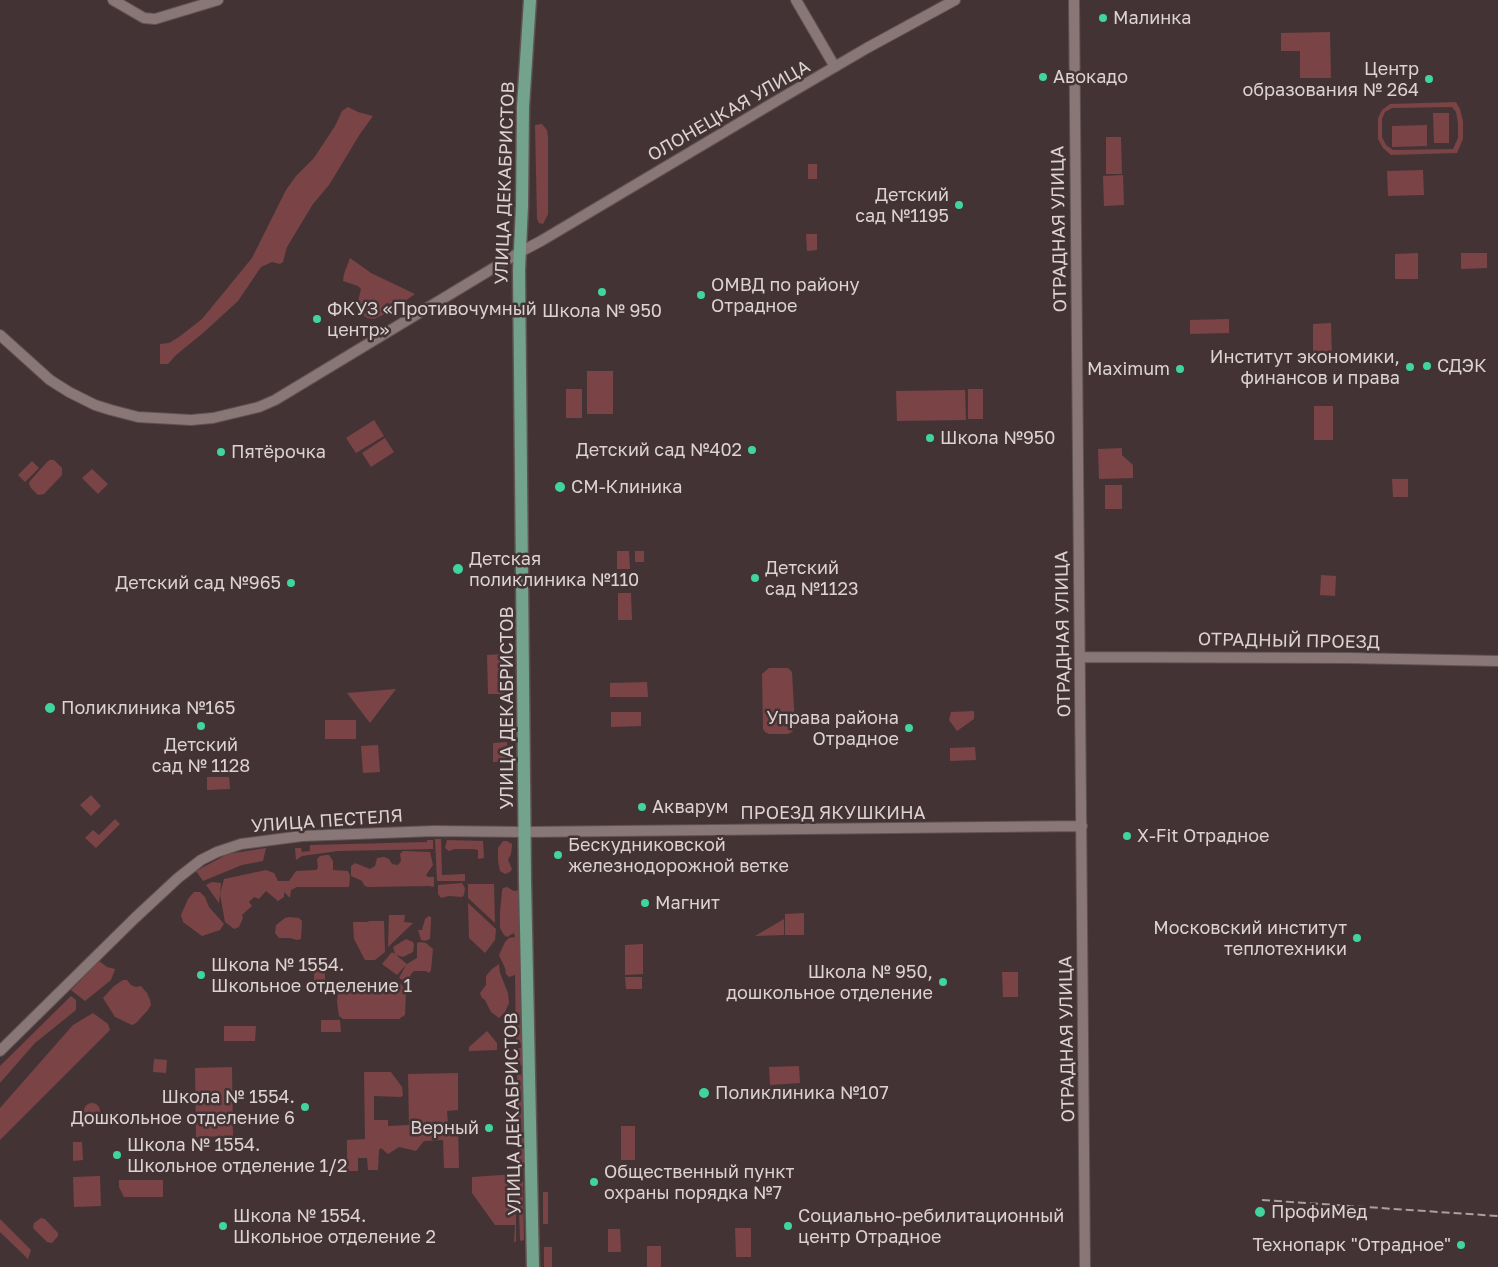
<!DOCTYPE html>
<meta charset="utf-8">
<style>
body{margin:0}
canvas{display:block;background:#433334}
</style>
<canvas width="1498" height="1267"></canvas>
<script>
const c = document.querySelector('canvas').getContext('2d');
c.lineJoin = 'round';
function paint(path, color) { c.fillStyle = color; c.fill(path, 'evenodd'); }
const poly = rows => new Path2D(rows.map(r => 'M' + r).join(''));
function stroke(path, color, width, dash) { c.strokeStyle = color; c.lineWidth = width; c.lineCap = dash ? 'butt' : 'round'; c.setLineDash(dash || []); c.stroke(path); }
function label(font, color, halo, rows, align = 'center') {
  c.font = font + ' "Golos Text",sans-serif'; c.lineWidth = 5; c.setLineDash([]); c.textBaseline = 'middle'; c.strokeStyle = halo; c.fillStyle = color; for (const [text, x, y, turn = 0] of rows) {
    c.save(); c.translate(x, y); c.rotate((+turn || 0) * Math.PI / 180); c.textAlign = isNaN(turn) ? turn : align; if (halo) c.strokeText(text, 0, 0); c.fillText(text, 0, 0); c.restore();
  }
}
paint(poly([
 [1330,32,1331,78,1300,78,1300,51,1281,51,1281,33],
 [1456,102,1460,109,1463,121,1463,139,1457,153,1391,155,1383,148,1378,139,1378,118,1382,110,1390,104],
 [1452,107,1456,112,1458,123,1458,138,1453,149,1393,150,1386,145,1382,137,1382,119,1385,112,1392,108],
 [348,107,358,112,373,116,360,134,329,185,313,204,287,247,283,262,280,264,272,262,261,267,238,301,203,333,176,355,168,364,160,364,160,344,169,343,179,337,202,319,252,258,286,190,296,176,314,158,335,126,342,111],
 [1433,113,1449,113,1449,143,1434,143],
 [542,124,547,130,548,137,548,214,543,224,539,223,537,219,535,125],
 [1427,125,1427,146,1392,147,1392,126],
 [1106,137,1121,137,1122,174,1106,174],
 [808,164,817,164,817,179,808,179],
 [1423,170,1424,195,1388,196,1387,171],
 [1123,175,1124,205,1104,206,1103,176],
 [806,234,817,234,817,250,807,251],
 [1418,253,1418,279,1395,279,1395,254],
 [1461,253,1487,253,1487,268,1461,269],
 [350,258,371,273,415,294,391,311,374,319,367,318,364,316,358,301,361,289,358,286,343,281,344,274],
 [1229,319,1229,333,1190,334,1190,320],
 [1331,323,1332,357,1313,357,1313,324],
 [587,371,613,371,613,414,587,414],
 [566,389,582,389,582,418,566,418],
 [968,389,983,389,983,419,968,419],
 [965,390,966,420,897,421,896,391],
 [1314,406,1333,406,1333,440,1314,440],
 [374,420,384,436,356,453,346,438],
 [385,438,394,452,371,467,362,453],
 [1122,448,1122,455,1133,465,1133,478,1099,479,1098,449],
 [50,460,54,460,62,468,62,475,44,494,38,495,31,488,29,484,30,481,47,462],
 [32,461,39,468,25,482,18,475],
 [92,469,108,484,98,494,82,478],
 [1392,479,1408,479,1408,497,1393,497],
 [1105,485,1122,485,1122,509,1105,509],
 [617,551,629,551,630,569,617,569],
 [635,551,644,551,644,562,635,562],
 [1321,575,1336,576,1335,596,1320,595],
 [618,593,631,593,632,620,618,620],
 [503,654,505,694,488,694,487,655],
 [769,668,788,668,792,672,795,727,792,732,788,734,769,734,765,732,763,729,762,674],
 [647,682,648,697,610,697,610,683],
 [396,689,370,723,347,693],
 [974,711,974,719,957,731,949,720,951,712],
 [611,712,641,712,641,726,611,727],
 [325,720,356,720,356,739,325,739],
 [507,742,508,762,493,762,493,743],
 [378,745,380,772,363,773,361,746],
 [975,747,976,760,950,761,950,748],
 [207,777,229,777,230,789,207,790],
 [91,795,101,806,91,816,80,805],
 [115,819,120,824,96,848,85,838,93,830,99,835],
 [441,839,442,875,465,874,465,881,437,881,435,839],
 [427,840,433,840,433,849,338,851,302,856,296,860,295,848,301,848,302,852,310,851,310,845,427,842],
 [447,840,483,841,484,858,478,859,478,850,473,849,455,849,449,851,445,848],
 [503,841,507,841,512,844,512,846,511,854,508,860,512,869,510,872,505,874,500,871,498,861,498,848],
 [266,848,263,861,242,865,203,881,196,871,228,854],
 [403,851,430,852,433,865,426,875,428,877,434,877,434,887,429,886,367,887,364,885,362,881,351,876,351,866,355,863,370,869,375,866,377,858,384,857,389,859,392,864,398,865,401,861,400,854],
 [326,855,329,855,333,861,333,870,348,871,350,876,349,887,297,887,291,890,290,898,284,892,284,897,278,901,266,891,259,899,254,897,249,902,252,906,242,915,243,918,239,927,234,929,225,922,220,894,219,903,206,885,212,882,221,883,220,894,224,879,266,870,274,873,278,881,289,881,296,871,316,870,318,868,317,859,320,856],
 [462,883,465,888,464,895,462,897,449,896,441,898,438,894,438,885],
 [468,884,494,884,495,923,468,898],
 [507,887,514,891,520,890,522,1043,516,1043,515,975,509,977,506,974,505,968,499,955,505,942,509,938,515,937,514,933,507,937,504,935,500,928,500,912,502,891,503,888],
 [194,892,200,892,205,897,209,907,224,924,220,930,202,936,183,922,181,915,188,899],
 [468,903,496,929,495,940,485,953,469,938],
 [804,913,804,935,785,935,785,914],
 [389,915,405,915,404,922,413,923,388,947],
 [429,916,431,917,431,920,430,939,425,941,421,940,418,930,422,930,425,919],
 [289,917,299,918,302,921,301,939,297,940,290,938,279,938,275,933,276,925,285,918],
 [784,919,784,935,755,936],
 [369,921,384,921,385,952,375,960,365,960,354,939,353,922,368,922],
 [406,939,413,942,414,945,413,952,403,957,396,955,407,964,417,958,417,943,420,942,426,943,433,949,431,970,429,973,426,971,414,971,411,974,409,980,406,982,399,978,406,965,397,975,382,964,392,952,395,954,393,947],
 [643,944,643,974,625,975,625,945],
 [99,961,107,967,115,969,114,972,111,980,85,1001,71,990],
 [499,964,500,973,508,993,509,1003,505,1012,499,1018,491,1012,485,1000,482,998,480,993,486,985,486,976,492,969],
 [314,971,325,971,325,986,314,986],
 [1002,972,1018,972,1018,997,1003,997],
 [625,977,642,977,642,989,626,989],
 [123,980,127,980,131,985,136,987,141,986,147,993,150,1000,151,1005,148,1010,136,1023,132,1025,115,1017,103,998,114,986],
 [342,984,401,984,406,992,405,1015,399,1019,343,1019,339,1016,337,1002,338,991],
 [71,996,76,1000,76,1010,35,1043,0,1083,0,1066],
 [93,1013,108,1024,110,1030,0,1140,0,1108,73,1025],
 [321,1020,340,1020,341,1032,321,1032],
 [224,1026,256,1026,255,1041,224,1041],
 [487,1031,497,1043,497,1050,469,1051,469,1047],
 [516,1048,522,1048,522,1064,517,1067],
 [154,1059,167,1060,166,1073,153,1072],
 [799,1066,800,1083,770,1085,769,1067],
 [232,1067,233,1136,196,1137,195,1068],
 [364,1072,391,1072,402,1087,403,1095,401,1097,374,1096,374,1120,388,1120,388,1126,409,1125,408,1074,458,1073,458,1110,447,1111,448,1123,458,1123,459,1168,444,1168,443,1140,424,1141,416,1151,399,1147,388,1154,381,1148,379,1150,378,1170,368,1170,367,1158,358,1158,358,1171,347,1171,347,1140,365,1139],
 [517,1073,521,1075,523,1080,524,1161,523,1165,518,1167],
 '84 1111a8 8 0 1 1 16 0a8 8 0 1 1-16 0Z',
 [621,1126,635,1126,635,1160,621,1160],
 [73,1142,82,1142,83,1160,73,1161],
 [516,1174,516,1241,514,1243,515,1225,495,1225,472,1193,472,1177],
 [100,1176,101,1206,74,1207,73,1177],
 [119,1180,163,1180,163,1197,124,1197,119,1187],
 [518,1181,523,1181,524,1240,521,1241,520,1240],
 [543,1192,548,1192,548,1224,543,1224],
 [41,1218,45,1219,58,1233,58,1236,52,1243,47,1242,33,1228,34,1223],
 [0,1219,31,1250,28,1259,0,1232],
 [735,1228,751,1228,751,1257,736,1257],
 [608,1229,620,1229,621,1252,608,1252],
 [661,1246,661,1267,647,1267,647,1246],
 [544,1247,552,1247,552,1267,544,1267]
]), '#7a4346');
const minor = poly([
 [113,0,144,18,155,19,218,0],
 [796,0,835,67],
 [1074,0,1085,1267],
 [0,335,50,380,69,392,95,405,111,410,138,417,191,420,213,418,259,407,275,400,520,252,541,241,778,100,867,48,955,0],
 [1080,657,1350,658,1498,661],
 [0,1051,135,918,178,878,201,860,217,852,241,844,302,836,434,831,525,832,1082,826]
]);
const major = poly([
 [530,0,523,107,522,206,519,270,525,880,533,1267]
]);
stroke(minor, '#5f5252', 12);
stroke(major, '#5f5252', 15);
stroke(minor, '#897777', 10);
stroke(major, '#73a28d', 12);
stroke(poly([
 [1262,1200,1498,1216]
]), '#ab9f9f', 2, [8, 4]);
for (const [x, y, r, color] of [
 [1103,18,5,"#40d4a1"],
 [1043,77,5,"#40d4a1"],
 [1429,79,5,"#40d4a1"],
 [959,205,5,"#40d4a1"],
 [602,292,5,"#40d4a1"],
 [701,295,5,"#40d4a1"],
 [317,319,5,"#40d4a1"],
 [1427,366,5,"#40d4a1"],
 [1410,367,5,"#40d4a1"],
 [1180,369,5,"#40d4a1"],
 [930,438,5,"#40d4a1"],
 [752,450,5,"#40d4a1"],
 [221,452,5,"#40d4a1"],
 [560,487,6,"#40d4a1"],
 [458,569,6,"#40d4a1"],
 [755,578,5,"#40d4a1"],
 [291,583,5,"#40d4a1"],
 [50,708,6,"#40d4a1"],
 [201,726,5,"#40d4a1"],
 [909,728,5,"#40d4a1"],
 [642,807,5,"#40d4a1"],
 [1127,836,5,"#40d4a1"],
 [558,855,5,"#40d4a1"],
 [645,903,5,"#40d4a1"],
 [1357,938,5,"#40d4a1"],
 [201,975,5,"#40d4a1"],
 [943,982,5,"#40d4a1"],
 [704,1093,6,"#40d4a1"],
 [305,1107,5,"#40d4a1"],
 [489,1128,5,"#40d4a1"],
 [117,1155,5,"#40d4a1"],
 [594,1182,5,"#40d4a1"],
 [1260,1212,6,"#40d4a1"],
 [223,1226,5,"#40d4a1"],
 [788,1226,5,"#40d4a1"],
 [1461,1245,5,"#40d4a1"]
]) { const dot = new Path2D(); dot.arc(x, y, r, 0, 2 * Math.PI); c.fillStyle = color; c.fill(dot); stroke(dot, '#433334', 2); }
label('18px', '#dcd2d2', '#433334', [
 ["Малинка",1113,18],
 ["Центр",1419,69,"right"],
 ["образования № 264",1419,90,"right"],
 ["Авокадо",1053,77],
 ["Детский",949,195,"right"],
 ["сад №1195",949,216,"right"],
 ["ОМВД по району",711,285],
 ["Отрадное",711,306],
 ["ФКУЗ «Противочумный",327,309],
 ["центр»",327,330],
 ["Школа № 950",602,311,"center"],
 ["Институт экономики,",1400,357,"right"],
 ["финансов и права",1400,378,"right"],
 ["СДЭК",1437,366],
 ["Maximum",1170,369,"right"],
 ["Школа №950",940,438],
 ["Детский сад №402",742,450,"right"],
 ["Пятёрочка",231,452],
 ["СМ-Клиника",571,487],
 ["Детская",469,559],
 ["поликлиника №110",469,580],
 ["Детский",765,568],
 ["сад №1123",765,589],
 ["Детский сад №965",281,583,"right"],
 ["Поликлиника №165",61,708],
 ["Управа района",899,718,"right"],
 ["Отрадное",899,739,"right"],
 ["Детский",201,745,"center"],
 ["сад № 1128",201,766,"center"],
 ["Акварум",652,807],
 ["X-Fit Отрадное",1137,836],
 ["Бескудниковской",568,845],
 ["железнодорожной ветке",568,866],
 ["Магнит",655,903],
 ["Московский институт",1347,928,"right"],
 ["теплотехники",1347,949,"right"],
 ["Школа № 1554.",211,965],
 ["Школьное отделение 1",211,986],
 ["Школа № 950,",933,972,"right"],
 ["дошкольное отделение",933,993,"right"],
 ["Поликлиника №107",715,1093],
 ["Школа № 1554.",295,1097,"right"],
 ["Дошкольное отделение 6",295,1118,"right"],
 ["Верный",479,1128,"right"],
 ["Школа № 1554.",127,1145],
 ["Школьное отделение 1/2",127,1166],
 ["Общественный пункт",604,1172],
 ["охраны порядка №7",604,1193],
 ["ПрофиМед",1271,1212],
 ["Школа № 1554.",233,1216],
 ["Школьное отделение 2",233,1237],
 ["Социально-ребилитационный",798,1216],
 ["центр Отрадное",798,1237],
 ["Технопарк \"Отрадное\"",1451,1245,"right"]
], 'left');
label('18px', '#dcd2d2', '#433334', [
 ["ОЛОНЕЦКАЯ УЛИЦА",729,111,-30],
 ["УЛИЦА ДЕКАБРИСТОВ",505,183,-88],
 ["ОТРАДНАЯ УЛИЦА",1059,229,-91],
 ["ОТРАДНАЯ УЛИЦА",1063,634,-91],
 ["ОТРАДНЫЙ ПРОЕЗД",1289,641,1],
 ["УЛИЦА ДЕКАБРИСТОВ",507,708,-90],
 ["ПРОЕЗД ЯКУШКИНА",833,813],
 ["УЛИЦА ПЕСТЕЛЯ",327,821,-4],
 ["ОТРАДНАЯ УЛИЦА",1067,1039,-91],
 ["УЛИЦА ДЕКАБРИСТОВ",513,1114,-91]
]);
</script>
